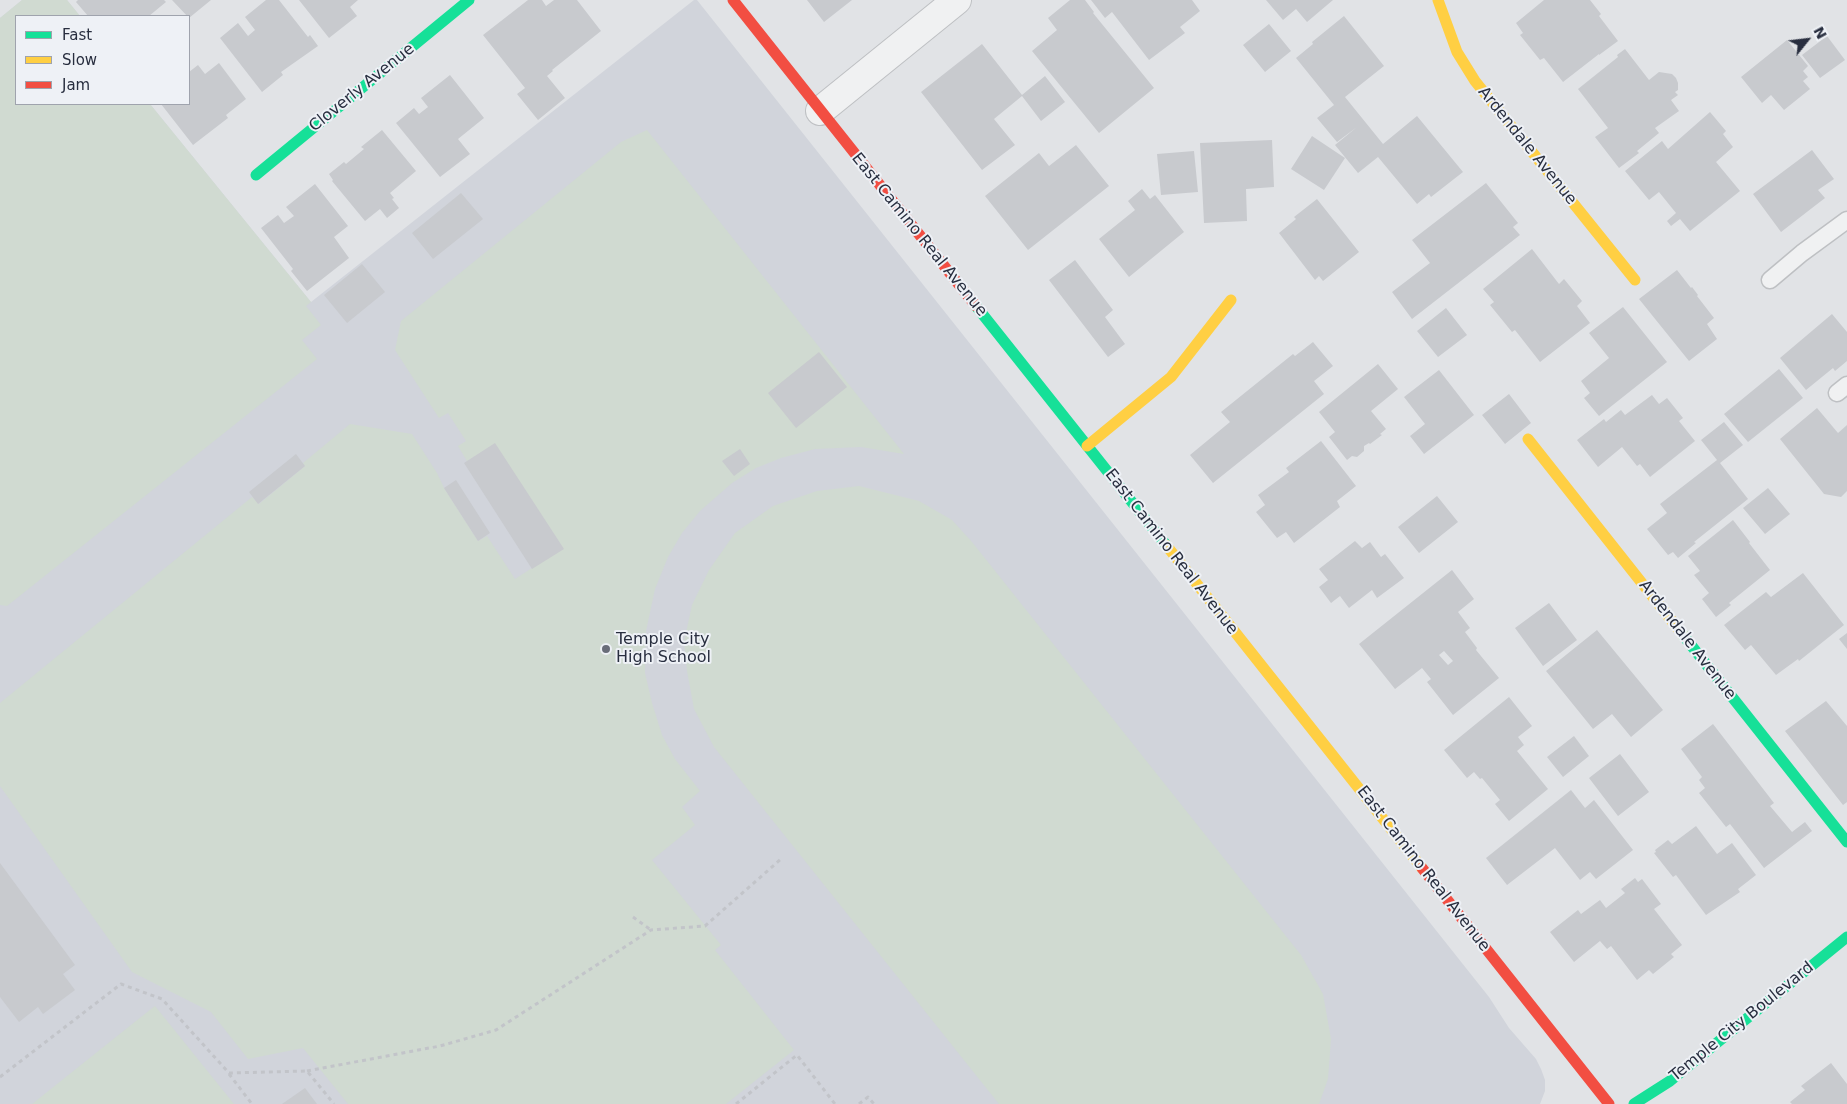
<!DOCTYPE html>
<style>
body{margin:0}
#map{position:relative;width:1847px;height:1104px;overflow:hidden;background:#e1e3e6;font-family:"DejaVu Sans",sans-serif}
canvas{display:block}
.legend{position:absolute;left:15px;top:15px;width:175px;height:90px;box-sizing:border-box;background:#eef1f6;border:1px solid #9fa3ad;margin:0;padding:6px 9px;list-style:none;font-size:15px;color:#282e3f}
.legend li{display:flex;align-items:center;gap:10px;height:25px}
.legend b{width:25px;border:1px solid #9fa3ad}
.north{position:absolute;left:1782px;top:15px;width:50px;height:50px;-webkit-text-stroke:4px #eef1f6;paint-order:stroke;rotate:61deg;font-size:14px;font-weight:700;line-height:20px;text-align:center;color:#282e3f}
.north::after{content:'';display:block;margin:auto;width:18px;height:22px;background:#282e3f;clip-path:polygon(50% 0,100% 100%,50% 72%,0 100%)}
</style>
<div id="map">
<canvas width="1847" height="1104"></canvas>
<ul class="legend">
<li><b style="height:6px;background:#16e098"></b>Fast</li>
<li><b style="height:6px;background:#ffcf43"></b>Slow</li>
<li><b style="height:6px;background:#f24e42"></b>Jam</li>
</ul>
<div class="north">N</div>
</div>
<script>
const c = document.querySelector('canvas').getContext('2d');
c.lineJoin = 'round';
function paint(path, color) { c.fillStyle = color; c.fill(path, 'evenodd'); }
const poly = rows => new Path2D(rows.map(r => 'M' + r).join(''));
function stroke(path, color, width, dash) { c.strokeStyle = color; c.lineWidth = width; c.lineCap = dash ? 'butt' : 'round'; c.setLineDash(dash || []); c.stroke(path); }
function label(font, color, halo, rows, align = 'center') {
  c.font = font + ' "DejaVu Sans",sans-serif'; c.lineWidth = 4; c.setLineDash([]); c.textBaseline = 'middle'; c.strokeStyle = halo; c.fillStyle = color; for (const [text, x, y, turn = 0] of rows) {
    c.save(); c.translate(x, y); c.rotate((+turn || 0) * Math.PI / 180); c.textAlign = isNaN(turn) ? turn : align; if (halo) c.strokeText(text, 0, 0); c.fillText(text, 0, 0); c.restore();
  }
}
paint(poly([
 [22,0,67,0,80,16,16,16,16,104,150,104,311,302,680,11,694,0,697,0,1489,997,1509,1028,1536,1059,1541,1069,1545,1080,1545,1091,1540,1104,0,1104,0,18]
]), '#d1d4db');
paint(poly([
 [22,0,67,0,80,16,16,16,16,104,150,104,311,302,306,306,321,325,302,340,317,359,7,606,0,605,0,18],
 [647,130,904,454,861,447,815,449,781,458,756,468,732,483,700,511,682,533,668,557,655,589,646,631,645,673,652,703,662,735,675,759,700,791,682,807,695,825,652,860,721,945,715,950,794,1050,726,1104,348,1104,303,1048,248,1059,211,1012,132,972,0,786,0,703,252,497,259,504,305,466,303,463,350,424,412,434,437,473,444,488,478,541,487,536,515,579,563,548,495,444,467,461,458,446,466,441,448,413,439,418,395,350,401,321,621,142],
 [859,486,919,501,952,520,972,542,1301,955,1323,994,1331,1039,1328,1079,1319,1104,999,1104,714,747,694,709,687,671,684,642,692,605,709,570,735,533,773,506,817,491],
 [155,1006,234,1104,32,1104,141,1017]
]), '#d0dad1');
paint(poly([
 [78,0,164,0,166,2,149,16,88,16,76,2],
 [172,0,211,0,189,18],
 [266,0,279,0,308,37,310,35,318,46,281,72,283,75,262,92,220,38,238,23,248,36,255,30,245,17],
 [299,0,358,0,350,7,357,16,329,38],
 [528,0,542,0,546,6,554,0,577,0,601,31,552,70,553,71,547,76,565,98,538,120,517,94,525,88,483,35],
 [807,0,852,0,824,22],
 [1070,0,1085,0,1094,12,1093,13,1154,88,1099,133,1032,51,1057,30,1048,18],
 [1091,0,1192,0,1200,11,1180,27,1185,33,1149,60,1112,12,1105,18],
 [1266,0,1333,0,1307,22,1296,9,1283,20],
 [1544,0,1590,0,1601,14,1599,16,1618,41,1599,55,1599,54,1563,82,1544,58,1540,60,1520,35,1523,33,1516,23],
 [1344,16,1384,66,1345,97,1383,144,1417,116,1463,172,1431,197,1429,194,1417,204,1378,157,1358,173,1335,145,1357,127,1337,142,1317,118,1334,105,1296,58,1313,44,1312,42],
 [1269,24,1291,51,1265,72,1243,45],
 [1827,36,1845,60,1820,78,1802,55],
 [1787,40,1808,66,1803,71,1808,77,1803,81,1810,89,1784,110,1771,95,1762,103,1741,77],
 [982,44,1022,95,1045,76,1065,102,1041,121,1022,96,994,119,1015,145,982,170,921,92],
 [1625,49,1649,80,1659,72,1672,74,1676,78,1678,83,1678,90,1675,92,1678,95,1671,100,1679,111,1655,128,1659,133,1637,151,1639,153,1619,168,1595,137,1608,128,1578,89,1618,57,1617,55],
 [219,63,246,99,226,115,228,118,193,145,161,104,189,104,189,72,198,65,205,74],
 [450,75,484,118,458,139,470,154,440,177,396,123,414,108,419,114,428,107,421,98],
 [1710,112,1726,131,1723,134,1733,147,1716,162,1740,191,1690,231,1680,219,1671,226,1667,221,1676,213,1659,192,1649,200,1625,171,1662,141,1668,149],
 [382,130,416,171,390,193,394,198,392,199,399,208,387,218,380,209,365,221,332,181,333,180,329,174,344,162,346,164,364,149,361,147],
 [1312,136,1345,158,1324,190,1291,169],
 [1272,140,1274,187,1246,189,1247,221,1204,223,1200,143],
 [1076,145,1109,186,1028,250,985,196,1039,153,1049,166],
 [1812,150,1834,179,1818,190,1825,198,1781,232,1753,194],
 [1194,151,1198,192,1161,195,1157,154],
 [1486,183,1518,223,1513,227,1520,235,1412,319,1392,292,1430,263,1412,240],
 [315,184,348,226,334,237,349,258,307,291,291,271,293,269,261,228,278,215,284,223,294,216,286,207],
 [1142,189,1150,199,1155,195,1184,232,1129,277,1099,239,1135,210,1128,201],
 [461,193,483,219,433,259,412,233],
 [1317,199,1359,252,1323,281,1319,276,1315,280,1279,233,1296,219,1294,217],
 [1532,249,1559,284,1564,279,1582,301,1577,306,1590,323,1540,362,1515,330,1512,332,1490,305,1494,302,1483,289],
 [1075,260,1113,310,1105,317,1125,344,1108,357,1049,280],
 [362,264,385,292,347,323,324,295],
 [1677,270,1691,288,1692,287,1698,295,1697,296,1714,318,1707,324,1717,339,1689,361,1639,299],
 [1623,307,1667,362,1599,416,1584,398,1590,393,1581,381,1609,358,1589,333],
 [1446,308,1467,335,1438,357,1417,331],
 [1832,314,1847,332,1847,361,1835,371,1833,368,1806,390,1780,358],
 [1313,342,1333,366,1314,381,1324,394,1213,483,1190,455,1230,422,1221,412,1293,354,1295,356],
 [819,352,847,387,796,428,768,393],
 [1378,364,1398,389,1371,411,1386,429,1380,434,1382,435,1370,444,1369,443,1364,446,1364,451,1357,457,1352,456,1347,460,1329,437,1335,432,1319,412],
 [1779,369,1803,398,1748,442,1724,414],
 [1439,370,1474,415,1424,454,1410,436,1425,424,1404,397],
 [1509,394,1531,423,1505,444,1482,415],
 [1652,395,1659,404,1667,398,1683,418,1679,421,1695,441,1650,477,1640,464,1637,466,1622,447,1598,467,1577,440,1604,419,1606,422,1621,410,1625,415],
 [1817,408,1838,433,1847,425,1847,491,1841,497,1824,494,1780,439],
 [1724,422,1743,445,1720,463,1748,499,1694,542,1696,543,1678,558,1673,552,1668,555,1647,529,1667,513,1660,504,1717,460,1701,440],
 [1321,441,1356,486,1337,501,1340,507,1294,543,1286,532,1277,538,1256,512,1265,505,1258,495,1289,472,1286,468],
 [495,443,564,549,532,569,464,463],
 [740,449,750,464,734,476,722,461],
 [296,454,305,466,258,504,249,492],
 [456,480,490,533,478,541,444,488],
 [1768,488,1790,514,1765,534,1743,508],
 [1437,496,1458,522,1419,553,1398,527],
 [1733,520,1750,542,1749,543,1770,570,1729,603,1731,605,1716,617,1702,599,1709,593,1694,575,1700,571,1688,556],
 [1355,541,1362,548,1370,542,1381,557,1385,554,1404,578,1377,598,1372,590,1349,608,1340,596,1331,603,1319,587,1328,580,1319,569],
 [1452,570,1474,599,1458,612,1470,628,1465,632,1477,648,1476,650,1499,678,1453,715,1427,682,1431,679,1422,668,1395,689,1359,644],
 [1444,651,1453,661,1448,665,1439,655],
 [1803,573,1844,625,1799,661,1798,659,1776,675,1751,645,1745,650,1724,625,1766,592,1771,597],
 [1549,603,1577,640,1543,666,1515,628],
 [1597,630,1663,710,1631,737,1612,714,1593,729,1546,671],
 [1847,633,1847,649,1839,639],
 [1509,697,1532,726,1518,737,1524,745,1517,751,1548,789,1509,821,1495,804,1500,800,1482,778,1480,779,1474,772,1467,778,1444,750],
 [1826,701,1847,726,1847,802,1843,805,1785,731],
 [1713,724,1774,803,1770,806,1792,832,1805,822,1812,831,1764,868,1730,824,1726,827,1699,793,1705,788,1699,780,1702,777,1681,749],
 [1574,736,1589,756,1563,777,1547,757],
 [1620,754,1649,792,1618,816,1589,778],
 [1571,790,1585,808,1594,800,1633,850,1596,879,1590,872,1580,880,1555,848,1507,885,1486,858],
 [1696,826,1717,854,1732,843,1756,875,1738,889,1740,892,1706,915,1676,875,1673,877,1654,853,1656,852,1655,850,1668,840,1672,844],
 [0,863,75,965,63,974,75,990,43,1014,38,1007,19,1022,0,997],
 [1635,878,1638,882,1642,879,1661,904,1654,909,1682,945,1671,954,1674,957,1653,974,1649,970,1637,980,1611,946,1607,949,1600,941,1574,962,1550,932,1578,910,1581,914,1600,900,1606,908,1625,893,1621,889],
 [1831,1063,1847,1084,1847,1104,1792,1104,1790,1102,1805,1090,1801,1086],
 [305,1088,317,1104,282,1104]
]), '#c8cace');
const lane = poly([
 [1770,280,1802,253,1847,220],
 [1837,393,1847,385]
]);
const street = poly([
 [820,111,957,0]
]);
stroke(lane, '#bec0c3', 19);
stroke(street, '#bec0c3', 30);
stroke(poly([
 [633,917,651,930],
 [307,1071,440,1046,496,1030,651,930,705,926,781,859],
 [229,1074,252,1104],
 [0,1077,121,984,162,999,229,1073,307,1071,334,1104],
 [736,1104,797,1055,835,1104],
 [859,1104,868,1097,874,1104]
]), '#c2c4c9', 3, [4, 4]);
stroke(lane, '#f0f1f2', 16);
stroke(street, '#f0f1f2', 28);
stroke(poly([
 [256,175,469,0],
 [976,306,1166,545],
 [1683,635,1847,842],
 [1634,1104,1670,1081,1847,937]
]), '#16e098', 11);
stroke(poly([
 [1438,0,1457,52,1475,81,1635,280],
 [1528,439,1683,635],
 [1087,446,1171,377,1231,300],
 [1166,545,1422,868]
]), '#ffcf43', 11);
stroke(poly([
 [733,0,976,306],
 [1422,868,1609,1104]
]), '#f24e42', 11);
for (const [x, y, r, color] of [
 [606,649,5,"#696d79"]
]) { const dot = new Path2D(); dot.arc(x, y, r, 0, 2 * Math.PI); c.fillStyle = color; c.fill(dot); stroke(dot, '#eef1f6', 2); }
label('16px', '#282e3f', '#eef1f6', [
 ["Cloverly Avenue",362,88,-39],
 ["Ardendale Avenue",1527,146,51],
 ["East Camino Real Avenue",919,235,51],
 ["East Camino Real Avenue",1171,552,52],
 ["Ardendale Avenue",1687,640,52],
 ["East Camino Real Avenue",1423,869,52],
 ["Temple City Boulevard",1742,1022,-39]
]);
label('16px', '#282e3f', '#eef1f6', [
 ["Temple City",616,640],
 ["High School",616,658]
], 'left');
</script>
